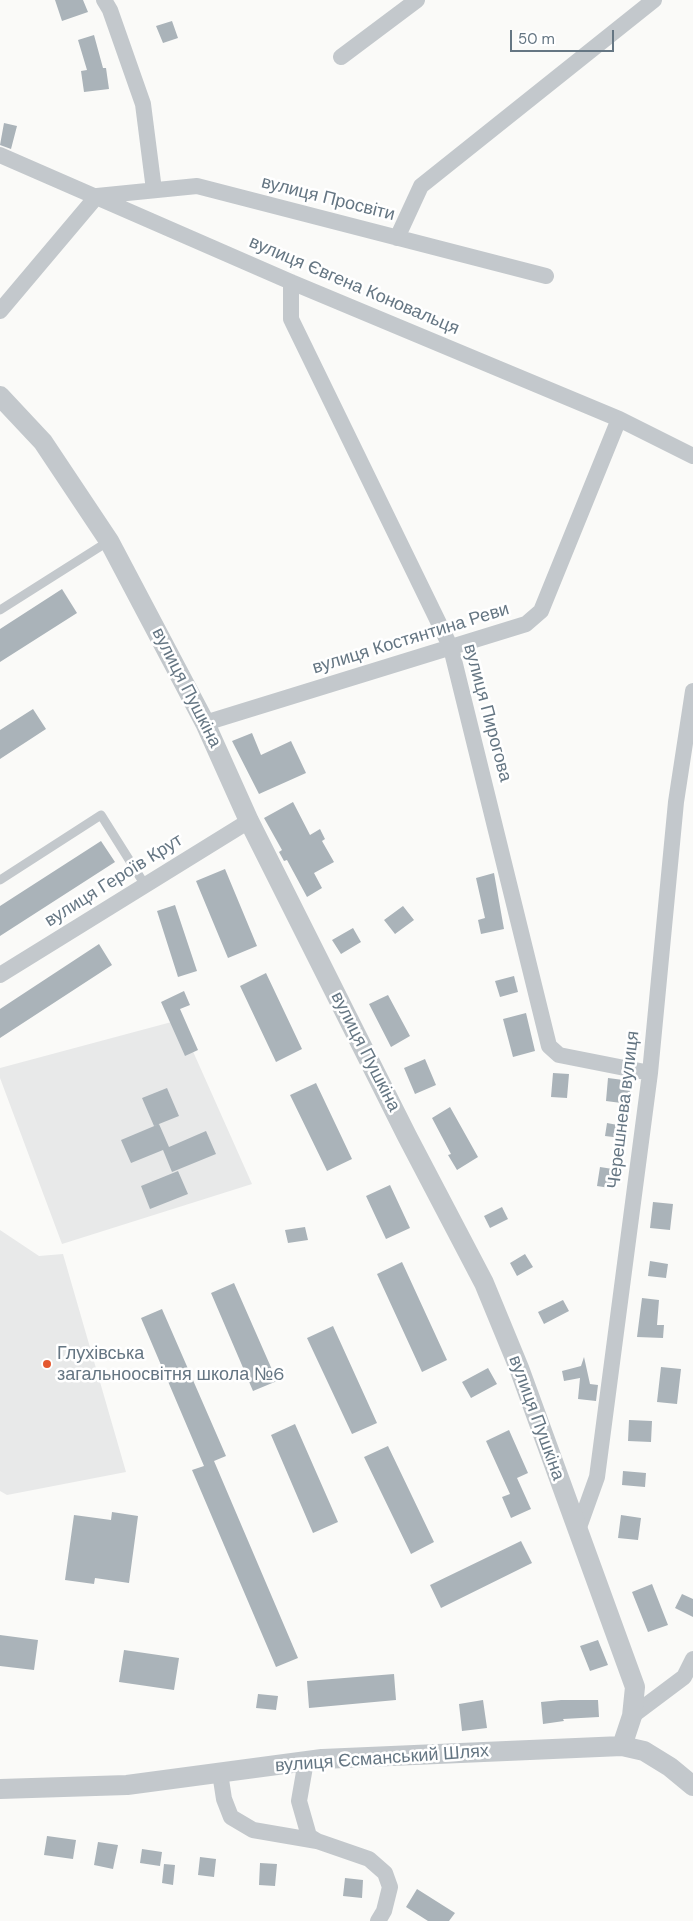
<!DOCTYPE html>
<meta charset="utf-8">
<style>
body{margin:0}
#map{position:relative;width:693px;height:1921px;overflow:hidden;background:#fafaf8;font-family:"DM Sans",sans-serif}
canvas{display:block}
.scale{position:absolute;left:510px;top:30px;width:104px;height:22px;box-sizing:border-box;border:2px solid #657683;border-top:0;padding-left:6px;font-size:15px;line-height:18px;white-space:nowrap;color:#657683;-webkit-text-stroke:4px #fff;paint-order:stroke}
</style>
<div id="map">
<canvas width="693" height="1921"></canvas>
<div class="scale">50 m</div>
</div>
<script>
const c = document.querySelector('canvas').getContext('2d');
c.lineJoin = 'round';
function paint(path, color) { c.fillStyle = color; c.fill(path, 'evenodd'); }
const poly = rows => new Path2D(rows.map(r => 'M' + r).join(''));
function stroke(path, color, width, dash) { c.strokeStyle = color; c.lineWidth = width; c.lineCap = dash ? 'butt' : 'round'; c.setLineDash(dash || []); c.stroke(path); }
function label(font, color, halo, rows, align = 'center') {
  c.font = font + ' "DM Sans",sans-serif'; c.lineWidth = 5; c.setLineDash([]); c.textBaseline = 'middle'; c.strokeStyle = halo; c.fillStyle = color; for (const [text, x, y, turn = 0] of rows) {
    c.save(); c.translate(x, y); c.rotate((+turn || 0) * Math.PI / 180); c.textAlign = isNaN(turn) ? turn : align; if (halo) c.strokeText(text, 0, 0); c.fillText(text, 0, 0); c.restore();
  }
}
paint(poly([
 [179,1020,252,1184,62,1244,0,1078,0,1068],
 [0,1230,39,1256,63,1254,126,1472,7,1495,0,1491]
]), '#e8e9e9');
paint(poly([
 [55,0,83,0,88,12,62,21],
 [172,21,178,38,163,43,156,26],
 [94,35,103,68,106,68,109,89,84,92,81,71,87,70,78,40],
 [4,123,17,126,11,149,0,145],
 [62,589,77,613,0,662,0,629],
 [33,709,46,729,0,759,0,730],
 [252,733,261,755,291,741,306,773,259,794,232,741],
 [293,802,310,835,320,829,325,839,322,841,334,862,314,873,322,888,307,897,287,860,284,861,279,852,282,850,264,818],
 [101,841,115,862,0,936,0,906],
 [225,869,257,946,228,958,196,881],
 [494,873,504,929,481,934,478,920,485,918,476,878],
 [175,905,197,971,178,977,157,911],
 [403,906,414,920,395,934,384,920],
 [353,928,361,942,341,954,332,940],
 [99,944,112,965,0,1038,0,1009],
 [266,973,302,1049,276,1062,240,986],
 [514,976,518,992,500,997,495,981],
 [184,991,190,1005,180,1009,198,1050,185,1056,161,1002],
 [388,995,410,1036,391,1047,369,1004],
 [526,1013,535,1051,513,1057,503,1019],
 [425,1059,436,1085,415,1094,404,1068],
 [553,1073,569,1074,567,1098,551,1097],
 [608,1078,631,1081,629,1104,606,1101],
 [316,1083,352,1159,327,1171,290,1095],
 [167,1088,179,1116,154,1126,142,1098],
 [450,1107,478,1157,457,1170,448,1155,451,1154,432,1118],
 [607,1123,623,1126,621,1138,605,1136],
 [159,1124,169,1147,206,1131,216,1154,172,1172,163,1150,131,1163,121,1140],
 [600,1167,619,1170,616,1189,597,1186],
 [178,1171,188,1194,150,1209,141,1186],
 [390,1185,410,1228,386,1239,366,1196],
 [653,1202,673,1204,670,1230,650,1228],
 [502,1207,508,1219,490,1228,484,1216],
 [305,1227,308,1240,288,1243,285,1230],
 [525,1254,533,1267,517,1276,510,1263],
 [650,1261,668,1264,666,1278,648,1276],
 [402,1262,447,1360,422,1372,377,1274],
 [234,1283,277,1381,253,1391,211,1293],
 [642,1298,659,1300,657,1325,664,1325,663,1338,637,1337],
 [563,1300,569,1311,544,1324,538,1312],
 [162,1309,226,1456,214,1461,298,1658,276,1667,192,1470,204,1466,141,1318],
 [333,1326,377,1423,352,1434,307,1338],
 [584,1357,590,1384,598,1385,596,1401,578,1399,580,1378,564,1381,562,1371,581,1366],
 [661,1367,681,1369,677,1404,657,1402],
 [488,1368,497,1384,471,1398,462,1382],
 [629,1420,652,1421,651,1442,628,1441],
 [295,1424,338,1522,313,1533,271,1435],
 [509,1430,528,1473,517,1478,531,1509,511,1518,502,1497,510,1494,486,1441],
 [388,1446,434,1542,411,1554,364,1457],
 [623,1471,646,1473,645,1487,622,1485],
 [112,1512,138,1516,129,1583,95,1578,94,1584,65,1580,74,1515,111,1520],
 [621,1515,641,1518,638,1540,618,1538],
 [521,1541,532,1563,441,1608,430,1585],
 [652,1584,668,1625,648,1632,632,1592],
 [682,1594,693,1599,693,1617,675,1608],
 [0,1635,38,1640,34,1670,0,1666],
 [598,1640,608,1665,590,1671,580,1646],
 [124,1650,179,1658,174,1690,119,1682],
 [394,1674,396,1700,309,1708,307,1681],
 [258,1694,278,1696,276,1710,256,1708],
 [483,1700,487,1728,462,1731,459,1704],
 [561,1700,598,1700,599,1717,563,1719,564,1721,543,1724,541,1702],
 [47,1836,76,1840,73,1859,44,1855],
 [98,1842,118,1845,113,1869,94,1865],
 [142,1849,162,1852,160,1866,140,1863],
 [200,1857,216,1859,214,1877,198,1875],
 [260,1863,277,1864,275,1886,259,1885],
 [164,1864,175,1865,173,1885,162,1883],
 [345,1878,363,1880,362,1898,343,1896],
 [417,1889,455,1913,449,1921,428,1921,406,1907]
]), '#aab3b9');
stroke(poly([
 [0,610,109,541],
 [0,880,101,815,145,885]
]), '#c3c8cc', 9);
stroke(poly([
 [104,0,110,10,143,104,154,190],
 [341,57,417,0],
 [0,155,291,282,619,419,693,456],
 [397,238,421,186,654,0],
 [291,282,291,319,451,648,549,1046,559,1055,650,1073],
 [0,311,97,196,197,186,546,276],
 [205,723,526,624,541,611,619,419],
 [0,975,249,821],
 [578,1530,597,1477,650,1073,676,802,693,691],
 [632,1716,684,1677,693,1659],
 [306,1761,299,1801,309,1836,317,1841,369,1859,385,1873,390,1887,384,1911,378,1921],
 [220,1773,224,1799,231,1817,253,1830,317,1841]
]), '#c3c8cc', 16);
stroke(poly([
 [0,396,43,442,109,541,205,723,249,821,407,1136,484,1283,519,1368,635,1687,632,1716,622,1746],
 [0,1789,127,1785,322,1759,622,1746,644,1751,670,1767,693,1786]
]), '#c3c8cc', 20);
for (const [x, y, r, color] of [
 [47,1364,5,"#e4572e"]
]) { const dot = new Path2D(); dot.arc(x, y, r, 0, 2 * Math.PI); c.fillStyle = color; c.fill(dot); stroke(dot, '#fff', 2); }
label('18px', '#657683', '#fff', [
 ["вулиця Просвіти",328,199,14],
 ["вулиця Євгена Коновальця",354,286,23],
 ["вулиця Костянтина Реви",411,639,-17],
 ["вулиця Пушкіна",186,688,63],
 ["вулиця Пирогова",487,713,75],
 ["вулиця Героїв Крут",114,881,-32],
 ["вулиця Пушкіна",365,1052,63],
 ["Черешнева вулиця",624,1110,-83],
 ["вулиця Пушкіна",536,1418,70],
 ["вулиця Єсманський Шлях",382,1759,-4]
]);
label('18px', '#657683', '#fff', [
 ["Глухівська",57,1354],
 ["загальноосвітня школа №6",57,1375]
], 'left');
</script>
